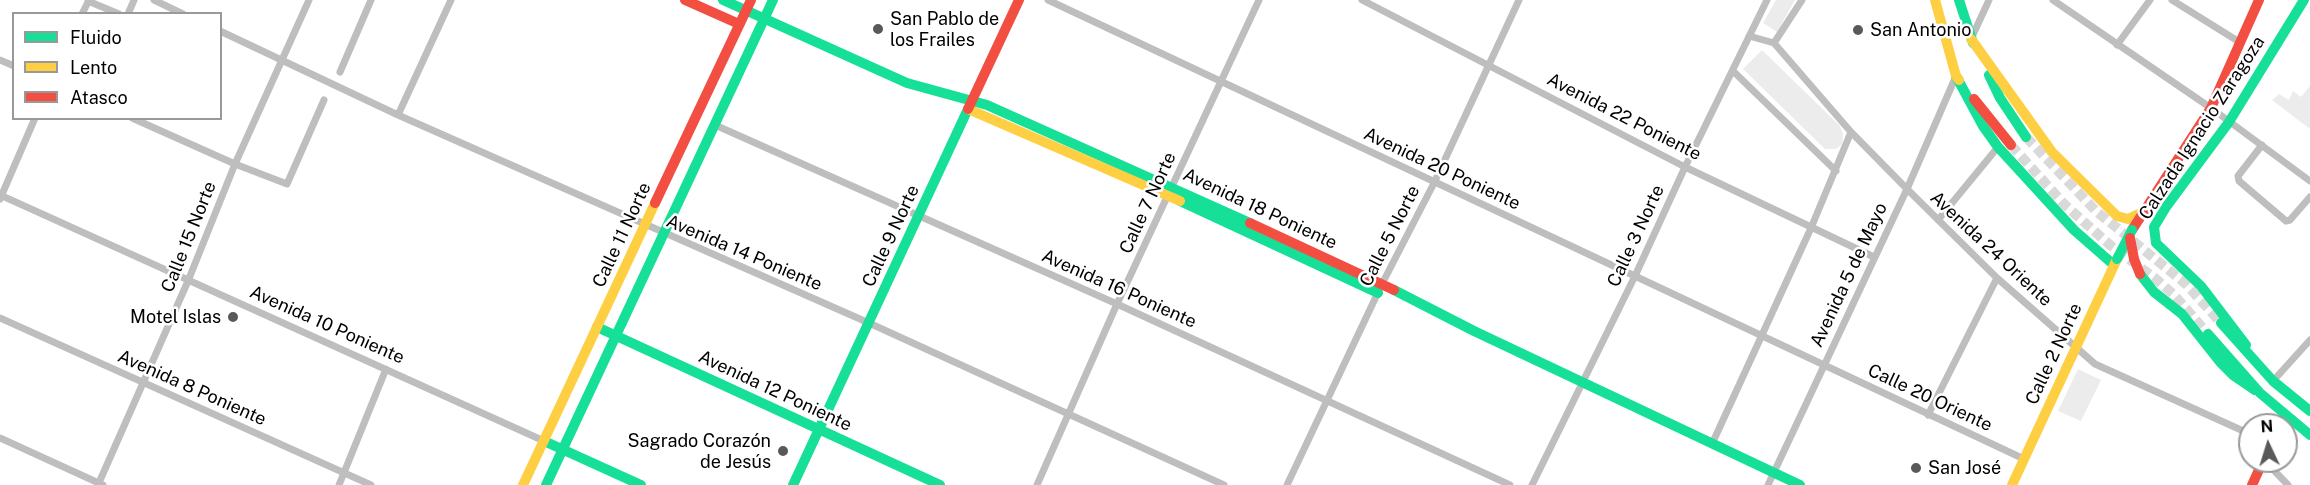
<!DOCTYPE html>
<meta charset="utf-8">
<style>
body{margin:0}
#map{position:relative;width:2310px;height:485px;overflow:hidden;background:#fff;font-family:"Public Sans",sans-serif}
canvas{display:block}
.legend{position:absolute;left:12px;top:12px;width:210px;height:108px;box-sizing:border-box;background:#fff;border:2px solid #999;margin:0;padding:8px 10px;list-style:none;font-size:18px;color:#000}
.legend li{display:flex;align-items:center;gap:12px;height:30px}
.legend b{width:30px;border:2px solid #999}
.north{position:absolute;left:2238px;top:413px;width:60px;height:60px;box-sizing:border-box;background:#fff;border:2px solid #999;border-radius:50%;rotate:356deg;font-size:16px;font-weight:700;line-height:24px;text-align:center;color:#000}
.north::after{content:'';display:block;margin:auto;width:21px;height:27px;background:#595959;clip-path:polygon(50% 0,100% 100%,50% 72%,0 100%)}
</style>
<div id="map">
<canvas width="2310" height="485"></canvas>
<ul class="legend">
<li><b style="height:8px;background:#16e098"></b>Fluido</li>
<li><b style="height:8px;background:#ffcf43"></b>Lento</li>
<li><b style="height:8px;background:#f24e42"></b>Atasco</li>
</ul>
<div class="north">N</div>
</div>
<script>
const c = document.querySelector('canvas').getContext('2d');
c.lineJoin = 'round';
function paint(path, color) { c.fillStyle = color; c.fill(path, 'evenodd'); }
const poly = rows => new Path2D(rows.map(r => 'M' + r).join(''));
function stroke(path, color, width, dash) { c.strokeStyle = color; c.lineWidth = width; c.lineCap = dash ? 'butt' : 'round'; c.setLineDash(dash || []); c.stroke(path); }
function label(font, color, halo, rows, align = 'center') {
  c.font = font + ' "Public Sans",sans-serif'; c.lineWidth = 5; c.setLineDash([]); c.textBaseline = 'middle'; c.strokeStyle = halo; c.fillStyle = color; for (const [text, x, y, turn = 0] of rows) {
    c.save(); c.translate(x, y); c.rotate((+turn || 0) * Math.PI / 180); c.textAlign = isNaN(turn) ? turn : align; if (halo) c.strokeText(text, 0, 0); c.fillText(text, 0, 0); c.restore();
  }
}
paint(poly([
 [1776,0,1795,0,1777,32,1763,23],
 [1762,50,1840,126,1843,134,1842,144,1836,149,1825,149,1743,69],
 [2310,86,2310,129,2272,100,2279,94,2289,100,2293,91,2301,97],
 [2078,369,2101,380,2081,421,2058,411]
]), '#ececec');
stroke(poly([
 [2026,137,2096,211,2186,284,2221,323],
 [2011,145,2065,205,2110,245,2156,279,2174,295,2208,334]
]), '#d9d9d9', 10, [10, 5]);
stroke(poly([
 [154,0,183,14],
 [1048,0,2024,459],
 [1362,0,1685,167,1874,257],
 [2053,0,2211,108,2310,181],
 [2172,0,2241,43],
 [88,1,119,14],
 [82,14,89,0],
 [128,14,134,0],
 [220,31,398,115,869,323,1224,485],
 [1749,36,1774,43,1851,132,1907,189,1997,278,2095,364,2250,434],
 [1971,39,1989,0],
 [1774,43,1802,0],
 [2117,45,2150,0],
 [0,60,14,66],
 [1733,71,1836,171],
 [340,72,371,0],
 [398,115,451,0],
 [132,118,235,164,287,184,324,100],
 [715,125,1117,304,1510,485],
 [2262,145,2238,176,2239,181,2286,221,2290,220,2310,197],
 [0,195,544,441],
 [0,199,35,118],
 [1938,220,1998,147],
 [0,318,371,485],
 [2273,381,2310,340],
 [1928,415,1997,278],
 [0,438,103,485],
 [1712,444,1811,228,1851,132],
 [2265,461,2288,485],
 [98,485,188,281,235,164,309,0],
 [339,485,386,369],
 [1037,485,1117,304,1259,0],
 [1287,485,1382,284,1434,183,1519,0],
 [1532,485,1635,276,1685,167,1767,0],
 [1768,485,1907,189,1956,76]
]), '#bebebe', 7);
stroke(poly([
 [723,0,907,83,987,105,1250,223],
 [1959,0,1973,43],
 [1989,75,2000,98,2026,137],
 [1956,76,1983,126,1998,147,2074,230,2114,265],
 [1180,201,1378,293],
 [2140,274,2154,292,2182,314,2220,362,2233,375,2255,390],
 [1394,290,1474,331,1800,485],
 [2221,323,2273,381,2310,411],
 [597,327,940,485],
 [2208,334,2260,393,2310,435],
 [2246,345,2201,286,2156,243,2154,227,2166,207,2229,122,2304,0],
 [544,441,641,485],
 [546,485,773,0],
 [793,485,968,109]
]), '#16e098', 10);
stroke(poly([
 [1935,0,1956,76,1959,80],
 [1971,39,2052,152,2117,216,2128,219,2145,211],
 [968,109,1180,201],
 [523,485,655,203],
 [2012,485,2117,259]
]), '#ffcf43', 10);
stroke(poly([
 [685,0,739,24],
 [1974,99,2011,145],
 [968,109,1019,0],
 [655,203,751,0],
 [1250,223,1394,290],
 [2132,230,2211,108,2259,0],
 [2252,485,2263,461]
]), '#f24e42', 10);
stroke(poly([
 [2117,259,2132,230]
]), '#16e098', 10);
stroke(poly([
 [2130,238,2134,259,2140,274]
]), '#f24e42', 10);
for (const [x, y, r, color] of [
 [878,29,6,"#595959"],
 [1858,30,6,"#595959"],
 [233,317,6,"#595959"],
 [783,451,6,"#595959"],
 [1916,468,6,"#595959"]
]) { const dot = new Path2D(); dot.arc(x, y, r, 0, 2 * Math.PI); c.fillStyle = color; c.fill(dot); stroke(dot, '#fff', 2); }
label('18px', '#000', '#fff', [
 ["San Pablo de",890,19],
 ["los Frailes",890,40],
 ["San Antonio",1870,30],
 ["Motel Islas",221,317,"right"],
 ["Sagrado Corazón",771,441,"right"],
 ["de Jesús",771,462,"right"],
 ["San José",1928,468]
], 'left');
label('18px', '#000', '#fff', [
 ["Avenida 22 Poniente",1624,117,27],
 ["Calzada Ignacio Zaragoza",2202,128,-57],
 ["Avenida 20 Poniente",1442,169,25],
 ["Calle 7 Norte",1148,203,-65],
 ["Avenida 18 Poniente",1260,209,25],
 ["Calle 11 Norte",622,235,-65],
 ["Calle 9 Norte",891,236,-65],
 ["Calle 5 Norte",1390,236,-63],
 ["Calle 3 Norte",1636,236,-65],
 ["Calle 15 Norte",189,237,-68],
 ["Avenida 24 Oriente",1991,249,43],
 ["Avenida 14 Poniente",744,253,23],
 ["Avenida 5 de Mayo",1849,275,-65],
 ["Avenida 16 Poniente",1119,289,24],
 ["Avenida 10 Poniente",327,325,24],
 ["Calle 2 Norte",2054,354,-65],
 ["Avenida 8 Poniente",192,388,24],
 ["Avenida 12 Poniente",775,391,25],
 ["Calle 20 Oriente",1930,398,25]
]);
</script>
